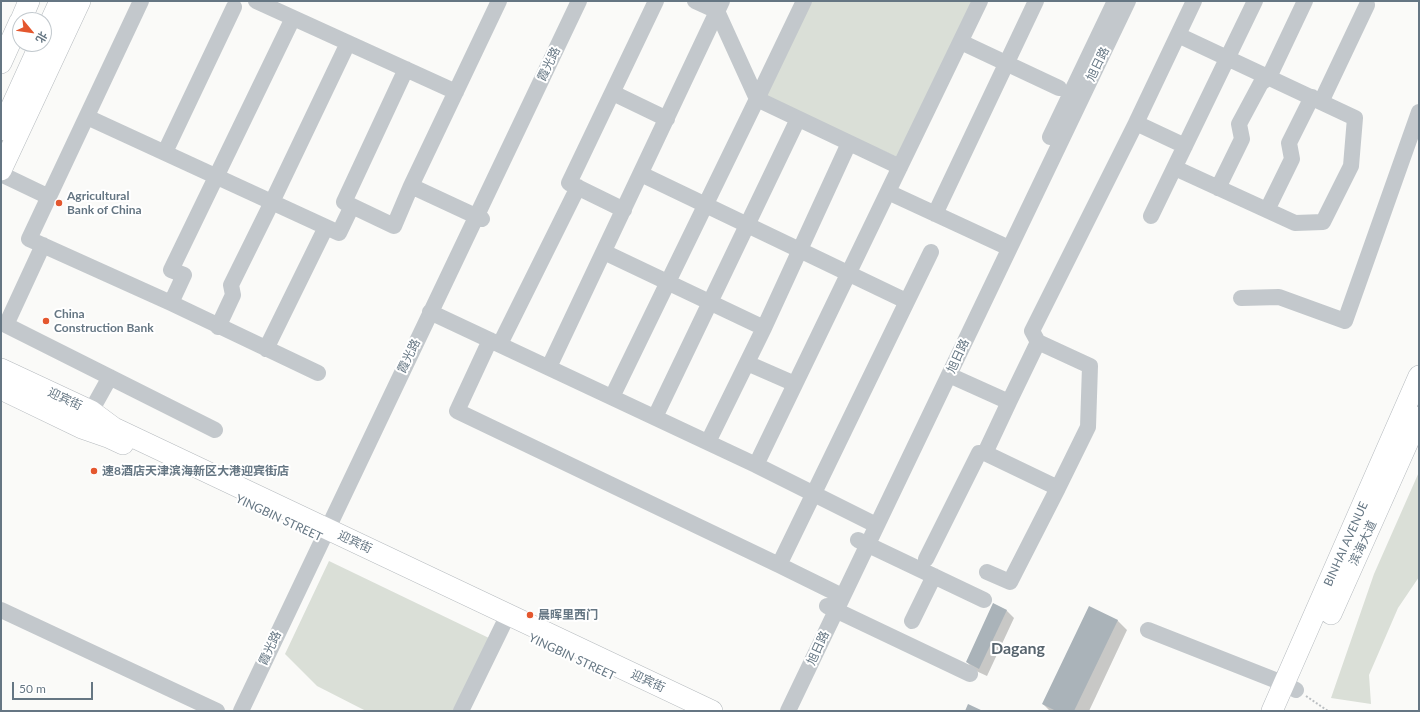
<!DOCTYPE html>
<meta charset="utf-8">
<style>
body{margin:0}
#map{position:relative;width:1420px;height:712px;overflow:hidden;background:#fafaf8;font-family:Lato,"Noto Sans SC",sans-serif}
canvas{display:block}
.frame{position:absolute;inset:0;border:2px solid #657683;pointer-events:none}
.north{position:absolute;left:12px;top:12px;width:40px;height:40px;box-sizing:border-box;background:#fff;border:1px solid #c1c8cd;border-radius:50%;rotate:119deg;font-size:11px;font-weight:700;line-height:16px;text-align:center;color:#657683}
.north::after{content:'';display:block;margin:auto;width:14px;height:18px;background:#e4572e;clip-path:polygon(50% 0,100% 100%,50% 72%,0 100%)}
.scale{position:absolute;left:12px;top:682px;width:81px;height:18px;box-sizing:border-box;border:2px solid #657683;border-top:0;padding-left:5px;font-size:12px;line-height:14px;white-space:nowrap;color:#657683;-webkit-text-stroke:3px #fff;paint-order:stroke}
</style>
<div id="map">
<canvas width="1420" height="712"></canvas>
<div class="frame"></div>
<div class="north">北</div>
<div class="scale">50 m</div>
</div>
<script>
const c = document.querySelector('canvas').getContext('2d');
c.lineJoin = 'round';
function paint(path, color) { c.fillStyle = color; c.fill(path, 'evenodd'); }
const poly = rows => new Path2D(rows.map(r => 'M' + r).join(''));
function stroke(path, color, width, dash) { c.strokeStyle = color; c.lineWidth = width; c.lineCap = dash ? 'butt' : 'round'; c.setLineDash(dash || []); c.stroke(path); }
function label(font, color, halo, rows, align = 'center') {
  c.font = font + ' Lato,"Noto Sans SC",sans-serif'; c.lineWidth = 4; c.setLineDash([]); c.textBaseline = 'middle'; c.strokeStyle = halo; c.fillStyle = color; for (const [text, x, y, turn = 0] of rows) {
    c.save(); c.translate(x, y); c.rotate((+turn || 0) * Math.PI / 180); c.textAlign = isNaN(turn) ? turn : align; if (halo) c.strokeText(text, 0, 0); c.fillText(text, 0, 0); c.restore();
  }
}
paint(poly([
 [810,1,975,1,897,157,763,96],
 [1419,472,1419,577,1398,608,1369,675,1371,704,1331,698,1374,574],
 [329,561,491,639,456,711,366,711,317,686,285,654]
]), '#dadfd7');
paint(poly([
 [1006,610,1014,618,987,676,974,670,967,662],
 [1117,620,1127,630,1089,711,1050,711,1043,704]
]), '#0003');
paint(poly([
 [993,603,1007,610,979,669,966,662],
 [1089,606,1118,620,1074,711,1056,711,1042,704],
 [968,704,983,711,965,711]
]), '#aab3b9');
const major = poly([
 [21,20,29,1],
 [44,36,60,1],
 [1,63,20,21],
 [1,130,40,44],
 [1,170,80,1],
 [1,369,91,411,114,428,712,711],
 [1,389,82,428,108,437,123,444],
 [1331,614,1419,417],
 [1272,711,1419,376]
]);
stroke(major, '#b5babe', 22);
stroke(poly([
 [1306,696,1328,711]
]), '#bbbfc2', 2, [2, 2]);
stroke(poly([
 [141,1,29,239,171,303,318,373],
 [256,1,456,92],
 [804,1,757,99,900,167],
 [961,42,1059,88],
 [613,93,667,119],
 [1321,102,1367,5],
 [87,117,339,233,352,206,394,226,411,186],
 [1050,137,1115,1],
 [1185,146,1136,123,1194,1],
 [165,152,234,7],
 [1175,168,1295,223,1323,222,1351,166,1355,118,1178,35],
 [1,174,49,197],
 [641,174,906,301],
 [1218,188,1242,139,1239,124,1261,83,1269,77,1305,1],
 [888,192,1009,248],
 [352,206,344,202,406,69],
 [624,210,569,183,656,1],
 [1267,210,1292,159,1289,143,1312,97],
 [935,214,1036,1],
 [1151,216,1255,1],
 [482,219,411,186,499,1],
 [43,245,6,325,215,430],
 [604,252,764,328],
 [1241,298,1279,297,1345,321,1419,112],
 [171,303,184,275,171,270,293,18],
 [430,312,756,465,876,525],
 [218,327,233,295,231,285,272,202,348,43],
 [490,340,457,411,779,565,842,596],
 [1038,342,1032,331,1136,123],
 [500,344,578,187],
 [266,349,326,227],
 [747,363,795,384],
 [549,367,722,1],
 [949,375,1009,402,985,453,1058,488,1088,427,1090,366,1038,342,1009,402],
 [612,397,757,99,717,11,695,1],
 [655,417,798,119],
 [86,420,110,377],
 [708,442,764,328,849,143],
 [756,465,980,1],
 [858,540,984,600],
 [926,559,979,453,985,453],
 [779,565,931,252],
 [987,572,1010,582,1058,488],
 [827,606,970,674],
 [1,610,217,711],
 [912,621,934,576],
 [1148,630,1285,684,1296,690],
 [241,711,579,1],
 [461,711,503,625],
 [788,711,1128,1]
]), '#c3c8cc', 16);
stroke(major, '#fff', 21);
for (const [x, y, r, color] of [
 [59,203,4,"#e4572e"],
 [46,321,4,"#e4572e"],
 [94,471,4,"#e4572e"],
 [530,615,4,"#e4572e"]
]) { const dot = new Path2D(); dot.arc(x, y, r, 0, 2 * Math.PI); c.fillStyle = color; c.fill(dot); stroke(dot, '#fff', 1.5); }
label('12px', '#657683', '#fff', [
 ["霞光路",549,64,-64],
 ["旭日路",1098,64,-64],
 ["霞光路",409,356,-64],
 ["旭日路",958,356,-65],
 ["迎宾街",65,399,25],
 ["YINGBIN STREET",279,518,25],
 ["迎宾街",355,542,25],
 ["滨海大道",1363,543,-65],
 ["BINHAI AVENUE",1346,544,-66],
 ["霞光路",270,648,-65],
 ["旭日路",818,648,-65],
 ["YINGBIN STREET",572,657,25],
 ["迎宾街",648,681,25]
]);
label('bold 12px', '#657683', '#fff', [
 ["Agricultural",67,196],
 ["Bank of China",67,210],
 ["China",54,314],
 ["Construction Bank",54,328],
 ["速8酒店天津滨海新区大港迎宾街店",102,471],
 ["晨晖里西门",538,615]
], 'left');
label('bold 16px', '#57646e', '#fff', [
 ["Dagang",1018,649]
]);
</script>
